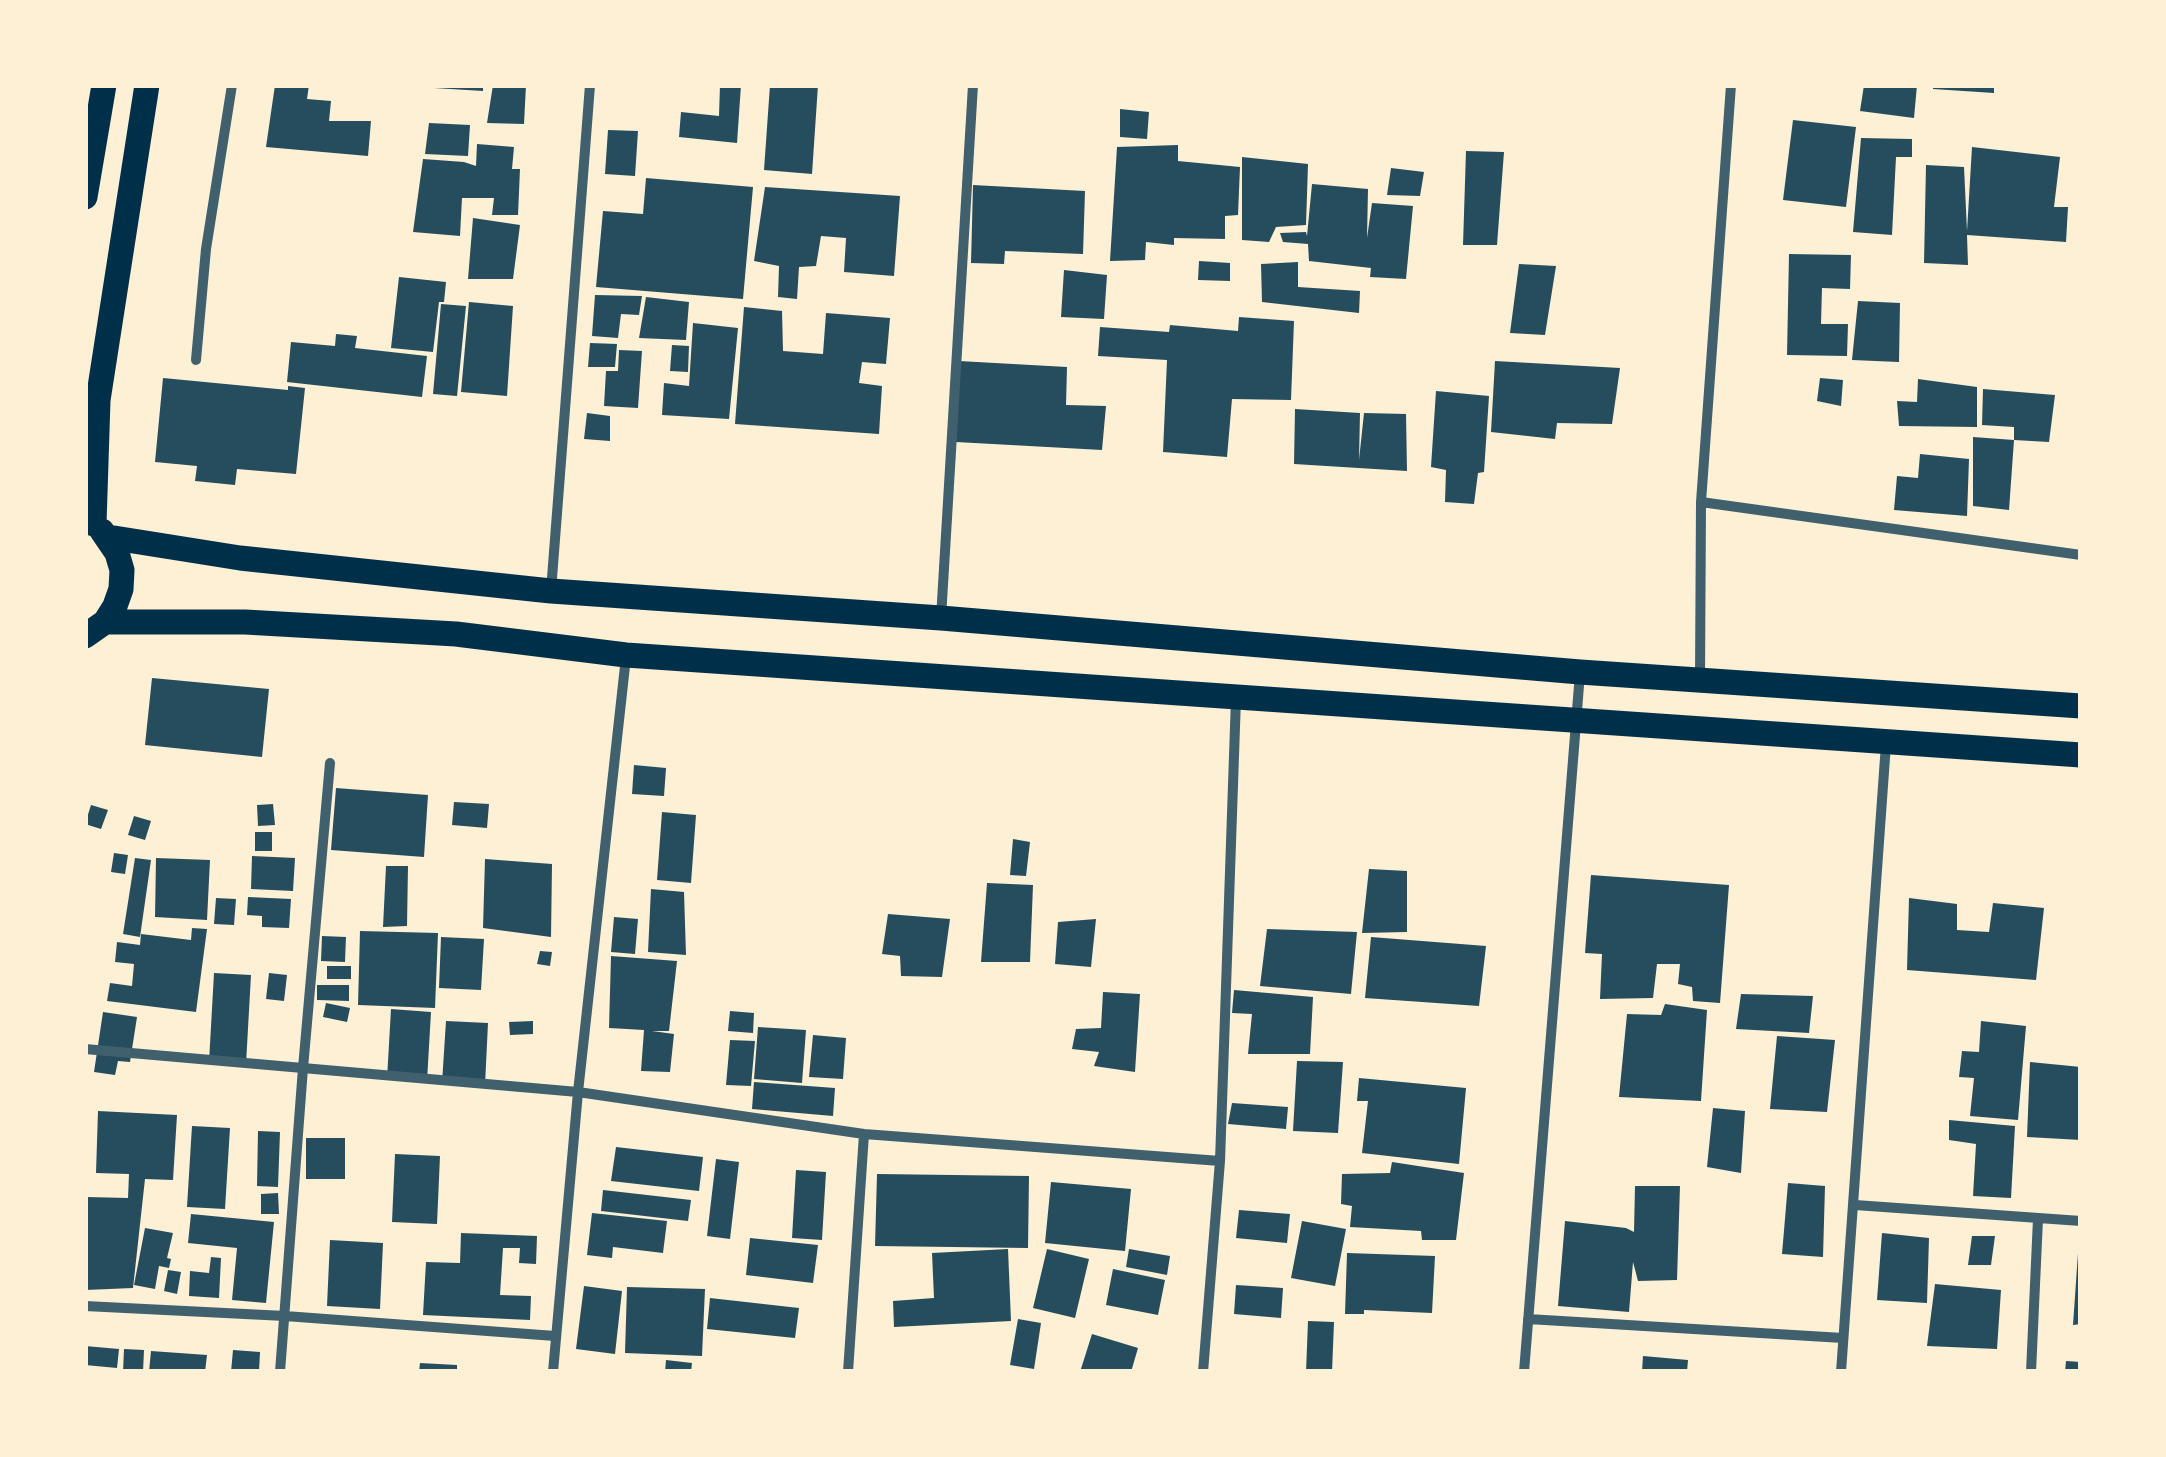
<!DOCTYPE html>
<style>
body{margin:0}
#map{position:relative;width:2166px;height:1457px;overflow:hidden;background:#fdf0d5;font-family:"IBM Plex Serif",serif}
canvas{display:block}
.frame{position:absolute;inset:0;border:88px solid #fdf0d5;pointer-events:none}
</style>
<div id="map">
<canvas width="2166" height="1457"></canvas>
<div class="frame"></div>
</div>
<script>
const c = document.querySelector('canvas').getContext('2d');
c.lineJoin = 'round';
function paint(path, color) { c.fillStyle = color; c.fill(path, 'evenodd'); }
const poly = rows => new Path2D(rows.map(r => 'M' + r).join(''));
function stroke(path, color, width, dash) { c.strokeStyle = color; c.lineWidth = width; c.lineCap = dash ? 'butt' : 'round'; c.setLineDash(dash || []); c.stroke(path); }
paint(poly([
 [275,85,309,85,307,99,331,101,329,121,371,121,368,156,266,147],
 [434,85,483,85,483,91,434,88],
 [493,85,526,85,524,124,487,123],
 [720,85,741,85,737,143,679,137,681,112,719,116],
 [770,85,818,85,812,174,764,170],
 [1864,85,1917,85,1914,118,1860,111],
 [1933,85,1994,85,1994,93,1933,89],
 [1120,109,1149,112,1147,139,1120,137],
 [1793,120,1856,127,1846,207,1783,200],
 [429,123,470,125,468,156,425,154],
 [608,130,638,131,635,176,605,174],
 [1861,138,1912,139,1912,157,1896,157,1892,235,1853,232],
 [477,144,514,147,512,169,520,169,518,215,492,215,494,198,462,198,460,236,413,232,423,159,464,162,476,166],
 [1178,145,1178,161,1240,167,1238,215,1225,216,1225,239,1174,238,1174,245,1146,242,1145,260,1110,261,1117,147],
 [1972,147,2060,157,2054,207,2068,207,2066,242,1967,235,1968,265,1924,263,1926,165,1964,167,1967,231],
 [1466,151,1504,152,1497,245,1463,245],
 [1242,157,1308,164,1306,225,1276,227,1269,242,1242,240],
 [1391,168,1424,172,1420,196,1387,195],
 [646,178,753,187,743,299,596,287,603,211,643,214],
 [1312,184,1368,189,1367,238,1372,203,1413,206,1406,279,1370,277,1371,268,1309,261,1308,244,1283,242,1280,233,1306,232,1307,236],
 [973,185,1085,191,1083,254,1005,251,1004,264,971,263],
 [765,187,900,196,894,276,844,272,846,238,821,236,816,266,799,267,797,299,778,297,779,266,754,261],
 [473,218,520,225,513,279,468,279],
 [1789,254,1851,255,1850,289,1822,288,1821,324,1848,324,1847,356,1787,355],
 [1199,261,1230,263,1230,281,1198,280],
 [1298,262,1298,287,1360,291,1359,313,1262,302,1261,264],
 [1519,264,1556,266,1545,335,1510,333],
 [1064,270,1107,275,1104,319,1061,317],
 [399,277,446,282,444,302,439,302,433,352,391,348],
 [595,295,642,296,639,315,621,314,618,338,592,336],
 [646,297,689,302,686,340,639,338],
 [1858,301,1900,303,1899,362,1852,360],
 [469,302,513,306,507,396,461,392],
 [441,304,466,306,457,396,433,394],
 [744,307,782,311,783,351,823,354,826,313,890,318,886,364,862,362,859,383,882,386,879,434,735,424],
 [1239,317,1294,321,1291,400,1232,399,1227,457,1163,452,1167,360,1098,356,1100,327,1169,332,1170,325,1238,331],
 [693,323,738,328,729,419,662,415,664,383,689,386],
 [336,334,357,336,355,348,427,356,422,397,287,382,291,342,335,346],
 [590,343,617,344,615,367,588,367],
 [672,345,689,346,688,372,670,371],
 [619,350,642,351,638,408,604,406,606,371,618,371],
 [959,361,1067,367,1066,405,1106,406,1102,450,956,442],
 [1495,361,1620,368,1612,424,1557,423,1555,439,1491,432],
 [163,378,288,390,288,386,305,388,296,474,237,469,235,485,195,481,197,466,155,462],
 [1820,378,1843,380,1841,406,1817,401],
 [1918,379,1977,387,1977,427,1899,426,1897,401,1917,402],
 [1983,389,2055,395,2049,442,2014,440,2014,427,1982,425],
 [1436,391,1489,396,1484,472,1478,473,1474,504,1445,502,1446,470,1431,467],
 [1295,409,1360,413,1359,460,1364,413,1406,414,1407,471,1294,464],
 [587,413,610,416,610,441,584,439],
 [1973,437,2014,440,2009,510,1973,506],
 [1920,454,1969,459,1967,516,1894,510,1897,476,1918,478],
 [152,678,269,689,262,757,145,745],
 [634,765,666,768,664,796,632,794],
 [336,788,428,795,424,857,331,850],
 [454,802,489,804,487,828,452,825],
 [273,804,275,825,258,826,257,805],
 [91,805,108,810,101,829,85,824],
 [662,812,696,815,691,883,657,880],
 [134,816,151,821,145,840,128,835],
 [255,832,272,832,272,851,255,851],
 [1013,839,1030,842,1026,876,1010,875],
 [114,853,128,855,125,874,111,872],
 [252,856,295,858,293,891,251,889],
 [135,858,151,860,140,937,123,934],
 [156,858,210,860,207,920,155,917],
 [485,859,552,864,551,937,483,928],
 [386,866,408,866,407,926,383,927],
 [1369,869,1407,871,1407,932,1362,933],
 [1591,875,1729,885,1720,1003,1693,1001,1692,987,1678,984,1680,964,1657,964,1653,998,1600,999,1602,954,1585,953],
 [987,883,1033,885,1030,962,981,962],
 [651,889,684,892,686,955,648,952],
 [248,897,291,899,289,928,262,927,262,916,247,915],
 [216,898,236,899,234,925,214,924],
 [1909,898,1957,904,1957,930,1989,932,1993,903,2044,908,2036,980,1907,970],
 [888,914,950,919,942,977,901,976,900,956,882,954],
 [614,917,638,919,635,954,611,952],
 [1096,919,1091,967,1055,964,1058,922],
 [192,928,207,929,196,1012,107,1001,110,983,132,986,134,964,115,962,117,942,140,945,141,934,191,940],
 [1267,929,1357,932,1351,994,1260,986],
 [360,931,438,933,435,1008,358,1005],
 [322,936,346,937,345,962,321,961],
 [441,937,484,939,481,990,439,988],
 [1371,937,1486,946,1479,1006,1365,998],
 [540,951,552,952,550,966,537,964],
 [611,956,677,961,669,1031,652,1031,674,1034,670,1072,641,1071,644,1030,609,1028],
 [327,966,351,966,351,979,327,979],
 [214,973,251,975,246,1064,209,1062],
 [269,973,287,975,284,1001,266,999],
 [317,985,349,985,349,1001,317,1000],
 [1234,990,1313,997,1310,1054,1248,1054,1252,1014,1232,1013],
 [1103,992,1140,994,1135,1072,1094,1066,1099,1052,1072,1049,1076,1029,1101,1028],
 [1741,994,1813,996,1809,1033,1736,1029],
 [326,1003,350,1008,347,1022,323,1017],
 [1665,1004,1707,1010,1701,1101,1619,1097,1627,1014,1661,1015],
 [391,1009,431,1012,427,1081,387,1079],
 [730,1011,754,1013,753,1033,728,1031],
 [103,1012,137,1017,130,1062,118,1061,115,1075,94,1072],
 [446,1021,488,1023,485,1085,442,1083],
 [533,1021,533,1034,510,1035,509,1022],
 [1981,1021,2026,1026,2018,1120,1970,1116,1974,1078,1959,1077,1962,1051,1979,1052],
 [758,1027,806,1030,802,1083,754,1079],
 [813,1035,846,1038,843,1079,809,1077],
 [1777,1036,1835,1040,1827,1112,1770,1109],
 [730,1040,755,1041,751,1086,726,1085],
 [1297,1061,1343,1062,1338,1133,1293,1131],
 [2030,1062,2081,1067,2081,1140,2027,1137],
 [1359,1078,1466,1088,1459,1164,1362,1153,1368,1101,1357,1101],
 [754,1082,835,1088,833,1116,752,1109],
 [1232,1103,1288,1107,1286,1129,1228,1124],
 [1713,1108,1745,1111,1741,1173,1707,1167],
 [98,1111,177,1115,173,1180,145,1179,133,1288,85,1290,87,1197,128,1198,129,1174,96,1173],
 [1949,1120,2015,1126,2011,1198,1973,1196,1976,1144,1949,1140],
 [192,1126,230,1128,225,1209,187,1207],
 [258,1131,280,1132,278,1187,257,1186],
 [306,1138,345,1138,345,1179,306,1179],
 [616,1147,703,1157,699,1191,611,1181],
 [395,1154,440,1156,437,1224,392,1222],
 [716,1159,739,1162,730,1239,707,1236],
 [1392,1162,1464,1173,1456,1240,1422,1240,1421,1231,1350,1227,1352,1206,1341,1204,1342,1174,1390,1173],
 [796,1170,826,1172,822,1240,792,1238],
 [877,1174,1029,1176,1028,1248,875,1246],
 [1051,1182,1131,1189,1125,1251,1045,1243],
 [1788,1183,1825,1186,1823,1257,1782,1254],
 [1635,1186,1680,1186,1677,1280,1638,1281,1633,1262,1629,1312,1558,1306,1565,1221,1626,1228,1634,1232],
 [603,1190,691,1200,688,1221,601,1211],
 [278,1193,279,1214,261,1214,261,1194],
 [1239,1210,1290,1214,1287,1243,1236,1238],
 [592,1213,667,1221,663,1253,613,1247,612,1258,587,1255],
 [191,1214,274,1222,266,1303,232,1300,237,1248,188,1243],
 [1302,1221,1346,1229,1335,1286,1291,1278],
 [145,1228,173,1233,167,1258,171,1259,169,1268,159,1266,155,1289,134,1285],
 [461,1233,537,1236,536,1264,519,1263,520,1248,503,1248,500,1295,531,1296,530,1320,423,1315,426,1262,460,1263],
 [1882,1233,1929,1238,1927,1303,1877,1300],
 [1972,1236,1995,1236,1991,1265,1968,1265],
 [750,1238,818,1245,813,1283,746,1275],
 [330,1240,383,1243,380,1309,327,1306],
 [1008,1249,1011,1321,894,1327,893,1301,934,1298,932,1253],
 [1047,1249,1089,1259,1075,1318,1033,1308],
 [1129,1249,1170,1256,1167,1275,1126,1267],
 [1347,1253,1435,1256,1432,1313,1364,1310,1364,1314,1345,1314],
 [2078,1253,2081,1253,2081,1324,2073,1325],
 [211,1257,221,1258,219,1298,189,1296,190,1271,209,1273],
 [1113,1269,1165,1280,1158,1315,1106,1305],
 [168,1270,181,1272,177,1294,164,1291],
 [1935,1284,2001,1290,1997,1349,1927,1346],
 [1236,1285,1283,1288,1281,1318,1234,1314],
 [584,1286,622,1291,615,1354,576,1349],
 [627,1287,705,1289,702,1356,625,1353],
 [710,1298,799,1308,795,1338,707,1329],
 [1018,1319,1041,1323,1034,1369,1010,1365],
 [1308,1321,1334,1322,1332,1372,1306,1372],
 [1092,1334,1138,1348,1131,1372,1080,1372],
 [85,1346,119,1349,117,1368,85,1365],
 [124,1349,144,1350,143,1372,123,1372],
 [233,1350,260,1352,259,1372,231,1372],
 [151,1351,207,1355,205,1372,149,1372],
 [1643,1356,1688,1360,1687,1372,1642,1372],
 [666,1360,692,1363,691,1372,665,1372],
 [2066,1361,2081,1362,2081,1372,2065,1372],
 [420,1363,457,1365,457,1372,419,1372]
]), '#264d5e');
stroke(poly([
 [196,360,206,249,232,85],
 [1701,502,2081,555],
 [551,591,590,85],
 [941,618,973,85],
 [1700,679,1701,502,1731,85],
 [85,1049,578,1092,864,1134,1220,1161],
 [1855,1205,2081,1221],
 [85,1306,285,1316,555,1336],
 [1528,1319,1843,1338],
 [280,1372,303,1068,330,763],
 [553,1372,578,1092,626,657],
 [848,1372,864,1134],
 [1203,1372,1220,1161,1236,698],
 [1524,1372,1580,673],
 [1841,1372,1886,744],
 [2031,1372,2038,1219]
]), '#3f606c', 10);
stroke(poly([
 [85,197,104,85],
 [94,524,98,400,147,85],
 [108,537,240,558,551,591,941,618,1580,672,2081,706],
 [105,622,245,622,456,634,626,655,2081,755],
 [85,636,105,622,115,606,121,589,122,570,117,553,102,531]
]), '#003049', 25);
</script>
